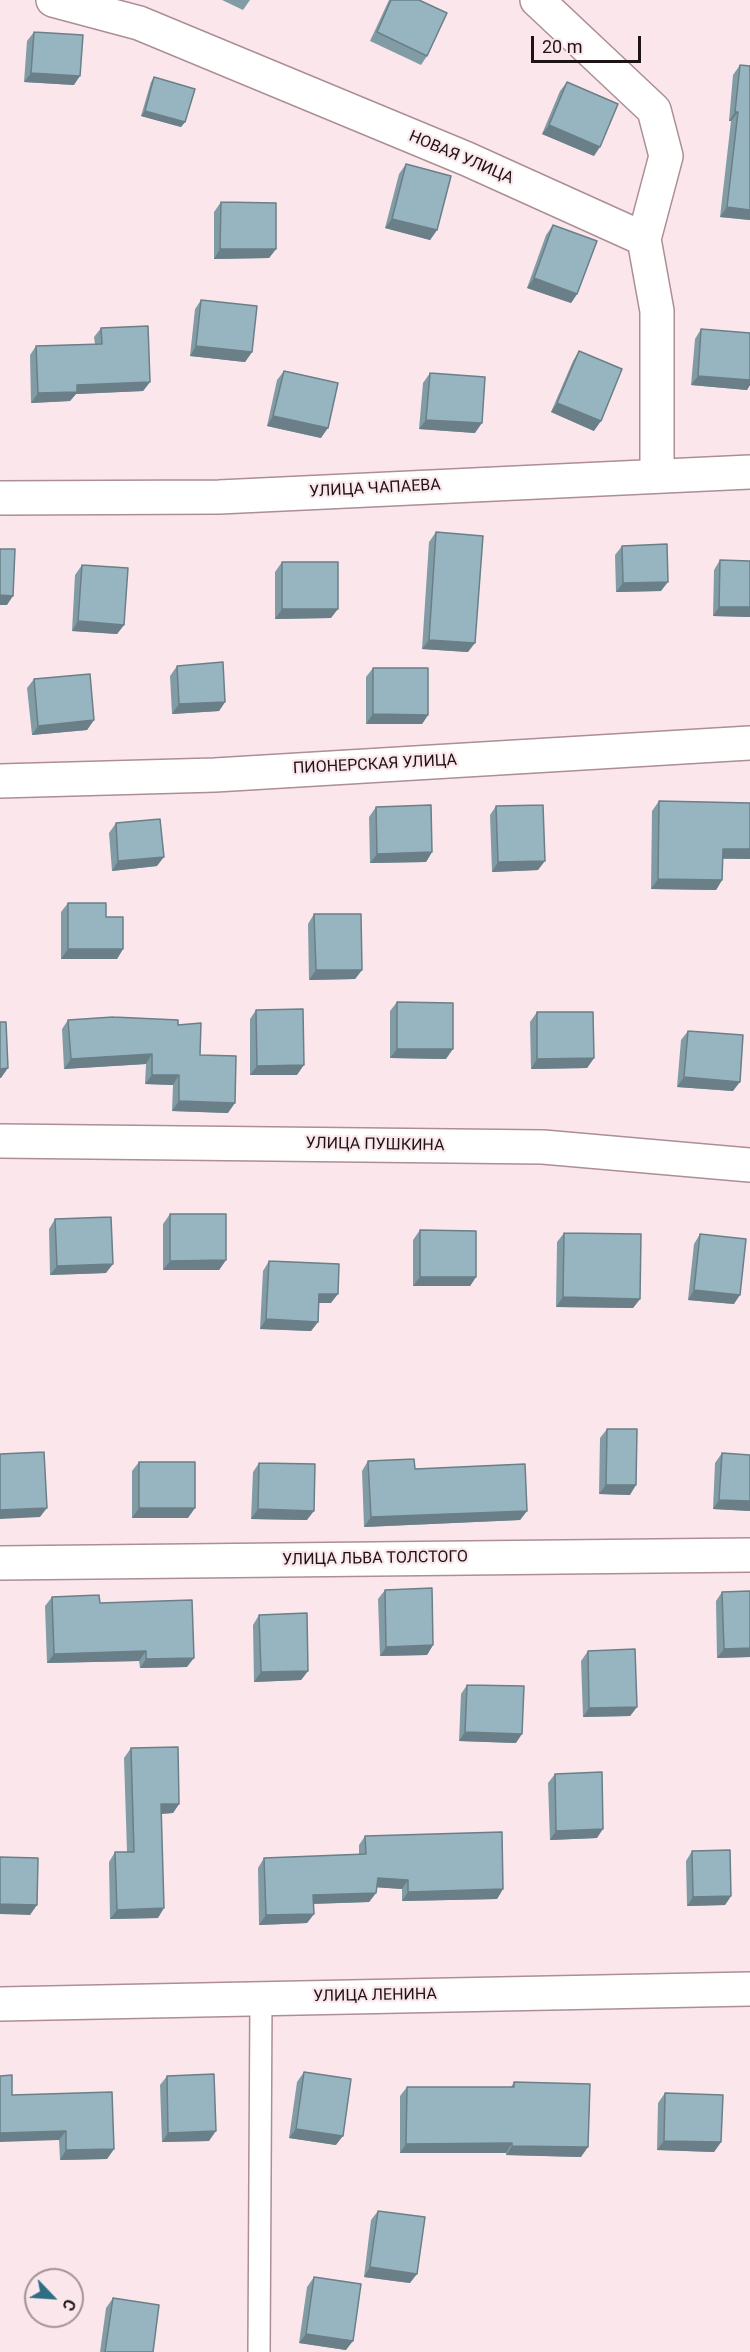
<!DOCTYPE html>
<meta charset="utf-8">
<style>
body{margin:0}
#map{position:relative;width:750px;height:2352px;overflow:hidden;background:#fbe7eb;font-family:Roboto,sans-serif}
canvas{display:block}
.north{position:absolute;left:24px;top:2268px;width:60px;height:60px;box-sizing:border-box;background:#fbe7eb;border:2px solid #a39396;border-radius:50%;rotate:115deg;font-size:16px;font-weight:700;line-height:24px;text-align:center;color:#1e1416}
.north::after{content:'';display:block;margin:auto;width:21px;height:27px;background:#2f6d83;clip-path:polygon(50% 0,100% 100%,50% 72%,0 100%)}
.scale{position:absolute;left:531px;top:36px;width:110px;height:27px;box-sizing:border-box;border:3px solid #1e1416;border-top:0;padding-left:8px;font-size:18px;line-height:21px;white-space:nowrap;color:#1e1416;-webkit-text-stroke:4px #fbe7eb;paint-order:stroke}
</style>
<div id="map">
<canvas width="750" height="2352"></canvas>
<div class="north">С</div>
<div class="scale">20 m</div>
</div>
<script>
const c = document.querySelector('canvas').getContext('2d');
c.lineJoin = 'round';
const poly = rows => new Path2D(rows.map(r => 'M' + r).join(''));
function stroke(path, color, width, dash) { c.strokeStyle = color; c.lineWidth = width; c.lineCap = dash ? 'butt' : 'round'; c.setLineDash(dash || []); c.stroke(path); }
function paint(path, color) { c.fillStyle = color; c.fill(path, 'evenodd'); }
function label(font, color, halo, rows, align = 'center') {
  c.font = font + ' Roboto,sans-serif'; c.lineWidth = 4.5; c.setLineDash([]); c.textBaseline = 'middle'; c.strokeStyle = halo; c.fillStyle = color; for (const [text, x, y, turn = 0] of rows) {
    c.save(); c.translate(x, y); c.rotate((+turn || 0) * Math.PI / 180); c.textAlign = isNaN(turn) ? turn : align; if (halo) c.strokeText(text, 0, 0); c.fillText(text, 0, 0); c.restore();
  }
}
const lane = poly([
 [259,2352,261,1999]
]);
const street = poly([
 [53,0,139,23,467,159,644,239,657,311,657,476],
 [537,0,654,110,666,156,644,239],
 [0,498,219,497,750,472],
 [0,781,215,775,750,743],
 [0,1141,543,1147,750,1165],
 [0,1563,750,1555]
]);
const secondary = poly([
 [0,2004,750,1989]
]);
stroke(lane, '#ac8e94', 24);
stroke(street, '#ac8e94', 36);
stroke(secondary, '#ac8e94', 36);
stroke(lane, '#fff', 21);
stroke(street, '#fff', 33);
stroke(secondary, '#fff', 33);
paint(poly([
 [222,0,250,0,243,10],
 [389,0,419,0,427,56,421,65,370,41],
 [34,32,74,85,24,82,27,41],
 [740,65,750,66,750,220,720,217,731,121,729,121,733,75],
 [154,77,185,122,181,127,141,116,151,82],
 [567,82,594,156,542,134,560,91],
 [406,164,437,230,430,240,385,228,399,174],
 [221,202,276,249,269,258,214,259,214,212],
 [553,225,577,294,571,303,527,288,546,235],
 [201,300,252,352,245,362,190,356,195,309],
 [101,328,150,382,143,391,76,394,70,401,31,403,30,355,36,346,95,344,94,337],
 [701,329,750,333,750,385,747,390,691,385,695,339],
 [579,351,594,431,551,412,573,361],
 [284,371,321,438,267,426,277,380],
 [430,373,475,433,419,429,423,383],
 [436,532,468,652,422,649,429,542],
 [622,546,661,591,616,592,615,555],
 [720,560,750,617,713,616,714,570],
 [282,562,331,618,275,619,275,572],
 [82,565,124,625,117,634,72,631,75,575],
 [177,666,225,702,219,711,172,714,170,676],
 [373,668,428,715,422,724,366,724,366,677],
 [34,679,94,720,87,730,32,735,27,688],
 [659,801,750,803,750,859,723,859,722,880,716,890,651,889,652,811],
 [496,806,538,870,492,872,490,815],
 [376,807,432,852,426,862,370,863,369,817],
 [116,823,157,866,112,871,109,833],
 [68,903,106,917,123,949,117,959,61,959,61,912],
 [314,914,362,970,355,979,309,980,308,924],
 [397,1002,446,1059,390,1058,390,1011],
 [256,1010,297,1075,250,1075,250,1019],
 [537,1012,594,1058,587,1068,531,1069,530,1022],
 [68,1020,178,1025,200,1055,228,1113,172,1111,173,1085,145,1084,146,1064,64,1069,62,1029],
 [688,1031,733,1091,677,1087,681,1040],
 [170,1214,226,1260,219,1270,163,1270,163,1224],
 [55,1219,106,1273,50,1275,49,1229],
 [420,1230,476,1277,470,1286,413,1286,413,1240],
 [564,1233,640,1299,633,1308,556,1307,557,1242],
 [700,1234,734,1304,688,1300,694,1244],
 [269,1261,331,1303,319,1303,318,1322,311,1331,260,1329,263,1271],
 [607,1429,630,1495,599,1494,600,1438],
 [722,1453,750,1511,713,1509,715,1463],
 [368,1461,415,1469,527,1511,520,1520,364,1527,362,1471],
 [139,1462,188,1518,132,1518,132,1471],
 [259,1463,307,1520,251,1519,253,1472],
 [385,1590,433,1645,427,1655,380,1656,378,1599],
 [750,1591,750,1657,717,1658,716,1601,722,1592],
 [52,1597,100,1603,187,1667,140,1668,139,1661,47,1663,45,1606],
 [259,1615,308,1671,301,1680,254,1682,253,1625],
 [588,1651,637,1707,630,1716,583,1717,581,1661],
 [467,1685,516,1743,459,1741,461,1694],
 [131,1748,179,1804,173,1813,162,1814,158,1918,110,1919,109,1862,115,1852,127,1852,124,1758],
 [555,1774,597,1838,550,1840,548,1783],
 [365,1836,503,1889,497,1899,402,1901,402,1889,377,1887,376,1893,369,1902,313,1904,314,1914,307,1923,259,1925,258,1868,264,1858,359,1855,359,1845],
 [692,1851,731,1896,725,1905,687,1906,686,1861],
 [304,2072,336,2145,289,2138,297,2082],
 [167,2076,209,2141,162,2142,160,2085],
 [514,2082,581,2157,506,2155,506,2153,400,2153,400,2096,407,2087,511,2087],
 [665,2093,721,2142,714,2152,657,2150,658,2103],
 [12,2095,114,2149,107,2159,60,2160,59,2140],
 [378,2211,410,2283,364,2277,371,2220],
 [314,2277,346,2350,299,2343,307,2287],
 [113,2298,153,2352,100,2352,106,2308]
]), '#829ca6');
paint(poly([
 [31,73,80,76,74,85,24,82],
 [145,111,185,122,181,127,141,116],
 [735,112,738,112,731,121,729,121],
 [549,125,600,147,594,156,542,134],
 [727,207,750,210,750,220,720,217],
 [392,219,437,230,430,240,385,228],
 [220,249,276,249,269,258,214,259],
 [534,278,577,294,571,303,527,288],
 [196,346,252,352,245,362,190,356],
 [698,376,750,380,750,385,747,390,691,385],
 [150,382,143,391,76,394,70,401,31,403,38,393,77,385],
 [557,403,601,421,594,431,551,412],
 [273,416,328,428,321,438,267,426],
 [426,420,482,423,475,433,419,429],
 [668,582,661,591,616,592,623,583],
 [0,595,13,596,7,605,0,605],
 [719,607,750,607,750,617,713,616],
 [282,609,338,609,331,618,275,619],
 [78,621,124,625,117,634,72,631],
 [429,640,475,643,468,652,422,649],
 [225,702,219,711,172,714,179,704],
 [373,714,428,715,422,724,366,724],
 [94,720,87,730,32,735,38,726],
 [723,849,750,849,750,859,716,858],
 [432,852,426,862,370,863,377,854],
 [164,857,157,866,112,871,118,861],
 [545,861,538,870,492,872,498,862],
 [658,879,722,880,716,890,651,889],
 [68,949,123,949,117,959,61,959],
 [316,970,362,970,355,979,309,980],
 [397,1049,453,1049,446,1059,390,1058],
 [152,1054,146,1064,64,1069,71,1059],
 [594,1058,587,1068,531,1069,537,1059],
 [304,1065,297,1075,250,1075,257,1066],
 [8,1068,1,1078,0,1078,0,1069],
 [152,1075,179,1075,173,1085,145,1084],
 [684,1077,740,1082,733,1091,677,1087],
 [179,1101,235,1103,228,1113,172,1111],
 [226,1260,219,1270,163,1270,170,1261],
 [113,1264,106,1273,50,1275,57,1266],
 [420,1277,476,1277,470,1286,413,1286],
 [694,1290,740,1295,734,1304,688,1300],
 [319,1294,338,1294,331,1303,312,1303],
 [563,1297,640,1299,633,1308,556,1307],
 [266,1319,318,1322,311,1331,260,1329],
 [606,1485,636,1485,630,1495,599,1494],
 [719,1500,750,1501,750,1511,713,1509],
 [47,1508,40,1517,0,1519,0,1510],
 [139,1508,195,1508,188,1518,132,1518],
 [258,1509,314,1511,307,1520,251,1519],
 [527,1511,520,1520,364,1527,371,1517],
 [433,1645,427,1655,380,1656,386,1647],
 [750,1648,750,1657,717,1658,724,1649],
 [146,1651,139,1661,47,1663,54,1654],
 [194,1658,187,1667,140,1668,146,1659],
 [308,1671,301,1680,254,1682,261,1672],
 [637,1707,630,1716,583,1717,589,1708],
 [465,1732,522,1734,516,1743,459,1741],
 [161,1804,179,1804,173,1813,155,1814],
 [603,1829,597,1838,550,1840,556,1831],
 [378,1878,408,1880,402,1889,371,1887],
 [503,1889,497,1899,402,1901,408,1892],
 [376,1893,369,1902,306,1904,313,1895],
 [731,1896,725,1905,687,1906,693,1897],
 [0,1904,37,1905,30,1915,0,1914],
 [164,1908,158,1918,110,1919,117,1910],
 [314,1914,307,1923,259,1925,266,1915],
 [296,2129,343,2136,336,2145,289,2138],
 [66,2131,59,2140,0,2142,0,2133],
 [216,2131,209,2141,162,2142,168,2133],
 [664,2141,721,2142,714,2152,657,2150],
 [512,2143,506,2153,400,2153,406,2144],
 [512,2146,588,2147,581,2157,506,2155],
 [114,2149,107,2159,60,2160,66,2150],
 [370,2267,417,2274,410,2283,364,2277],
 [306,2334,353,2341,346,2350,299,2343]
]), '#6a7f87');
const building = poly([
 [391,0,419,0,447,13,427,56,377,32,391,0],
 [34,32,83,35,80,76,31,73,34,32],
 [740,65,750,66,750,210,727,207,738,112,735,112,740,65],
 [154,77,195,89,185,122,145,111,154,77],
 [567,82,618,104,600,147,549,125,567,82],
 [406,164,451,176,437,230,392,219,406,164],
 [221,202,276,203,276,249,220,249,221,202],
 [553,225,597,241,577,294,534,278,553,225],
 [201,300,257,306,252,352,196,346,201,300],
 [148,326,150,382,77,385,77,392,38,393,36,346,102,344,101,328,148,326],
 [701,329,750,333,750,380,698,376,701,329],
 [579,351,622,369,601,421,557,403,579,351],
 [284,371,338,383,328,428,273,416,284,371],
 [430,373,485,377,482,423,426,420,430,373],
 [436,532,483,536,475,643,429,640,436,532],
 [667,544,668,582,623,583,622,546,667,544],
 [0,549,15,549,13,596,0,595,0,549],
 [720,560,750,561,750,607,719,607,720,560],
 [282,562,338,562,338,609,282,609,282,562],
 [82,565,128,568,124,625,78,621,82,565],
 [223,662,225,702,179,704,177,666,223,662],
 [373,668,428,668,428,715,373,714,373,668],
 [90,674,94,720,38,726,34,679,90,674],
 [659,801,750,803,750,849,723,849,722,880,658,879,659,801],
 [431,805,432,852,377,854,376,807,431,805],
 [543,805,545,861,498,862,496,806,543,805],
 [160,819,164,857,118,861,116,823,160,819],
 [68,903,106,903,106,917,123,917,123,949,68,949,68,903],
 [314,914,361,914,362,970,316,970,314,914],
 [397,1002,453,1003,453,1049,397,1049,397,1002],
 [303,1009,304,1065,257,1066,256,1010,303,1009],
 [537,1012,593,1012,594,1058,537,1059,537,1012],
 [113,1017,178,1020,178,1025,201,1023,200,1055,236,1056,235,1103,179,1101,179,1075,152,1075,152,1054,71,1059,68,1020,113,1017],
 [0,1022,6,1022,8,1068,0,1069,0,1022],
 [688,1031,743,1035,740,1082,684,1077,688,1031],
 [170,1214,226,1214,226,1260,170,1261,170,1214],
 [111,1217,113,1264,57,1266,55,1219,111,1217],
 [420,1230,476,1231,476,1277,420,1277,420,1230],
 [564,1233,641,1234,640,1299,563,1297,564,1233],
 [700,1234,746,1239,740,1295,694,1290,700,1234],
 [269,1261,339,1264,338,1294,319,1294,318,1322,266,1319,269,1261],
 [607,1429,637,1429,636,1485,606,1485,607,1429],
 [44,1452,47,1508,0,1510,0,1454,44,1452],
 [722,1453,750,1455,750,1501,719,1500,722,1453],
 [414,1459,415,1469,525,1464,527,1511,371,1517,368,1461,414,1459],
 [139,1462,195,1462,195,1508,139,1508,139,1462],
 [259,1463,315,1464,314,1511,258,1509,259,1463],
 [432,1588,433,1645,386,1647,385,1590,432,1588],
 [750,1591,750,1648,724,1649,722,1592,750,1591],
 [99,1595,100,1603,192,1600,194,1658,146,1659,146,1651,54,1654,52,1597,99,1595],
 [307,1613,308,1671,261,1672,259,1615,307,1613],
 [635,1649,637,1707,589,1708,588,1651,635,1649],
 [467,1685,524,1686,522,1734,465,1732,467,1685],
 [178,1747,179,1804,161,1804,164,1908,117,1910,115,1852,134,1852,131,1748,178,1747],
 [602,1772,603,1829,556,1831,555,1774,602,1772],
 [502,1832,503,1889,408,1892,408,1880,378,1878,376,1893,313,1895,314,1914,266,1915,264,1858,366,1854,365,1836,502,1832],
 [730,1850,731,1896,693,1897,692,1851,730,1850],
 [0,1857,38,1858,37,1905,0,1904,0,1857],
 [304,2072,351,2079,343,2136,296,2129,304,2072],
 [214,2074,216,2131,168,2133,167,2076,214,2074],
 [12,2075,12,2095,112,2092,114,2149,66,2150,66,2131,0,2133,0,2076,12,2075],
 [514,2082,590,2084,588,2147,512,2146,512,2143,406,2144,407,2087,514,2087,514,2082],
 [665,2093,723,2095,721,2142,664,2141,665,2093],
 [378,2211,425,2217,417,2274,370,2267,378,2211],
 [314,2277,361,2284,353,2341,306,2334,314,2277],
 [113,2298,159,2305,153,2352,105,2352,113,2298]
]);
paint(building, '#97b5c1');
stroke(building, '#6a7f87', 1.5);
label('16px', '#1e1416', '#fbe7eb', [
 ["НОВАЯ УЛИЦА",461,158,23],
 ["УЛИЦА ЧАПАЕВА",375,489,-3],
 ["ПИОНЕРСКАЯ УЛИЦА",375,765,-3],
 ["УЛИЦА ПУШКИНА",375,1145,1],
 ["УЛИЦА ЛЬВА ТОЛСТОГО",375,1559,-1],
 ["УЛИЦА ЛЕНИНА",375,1996,-1]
]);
</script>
